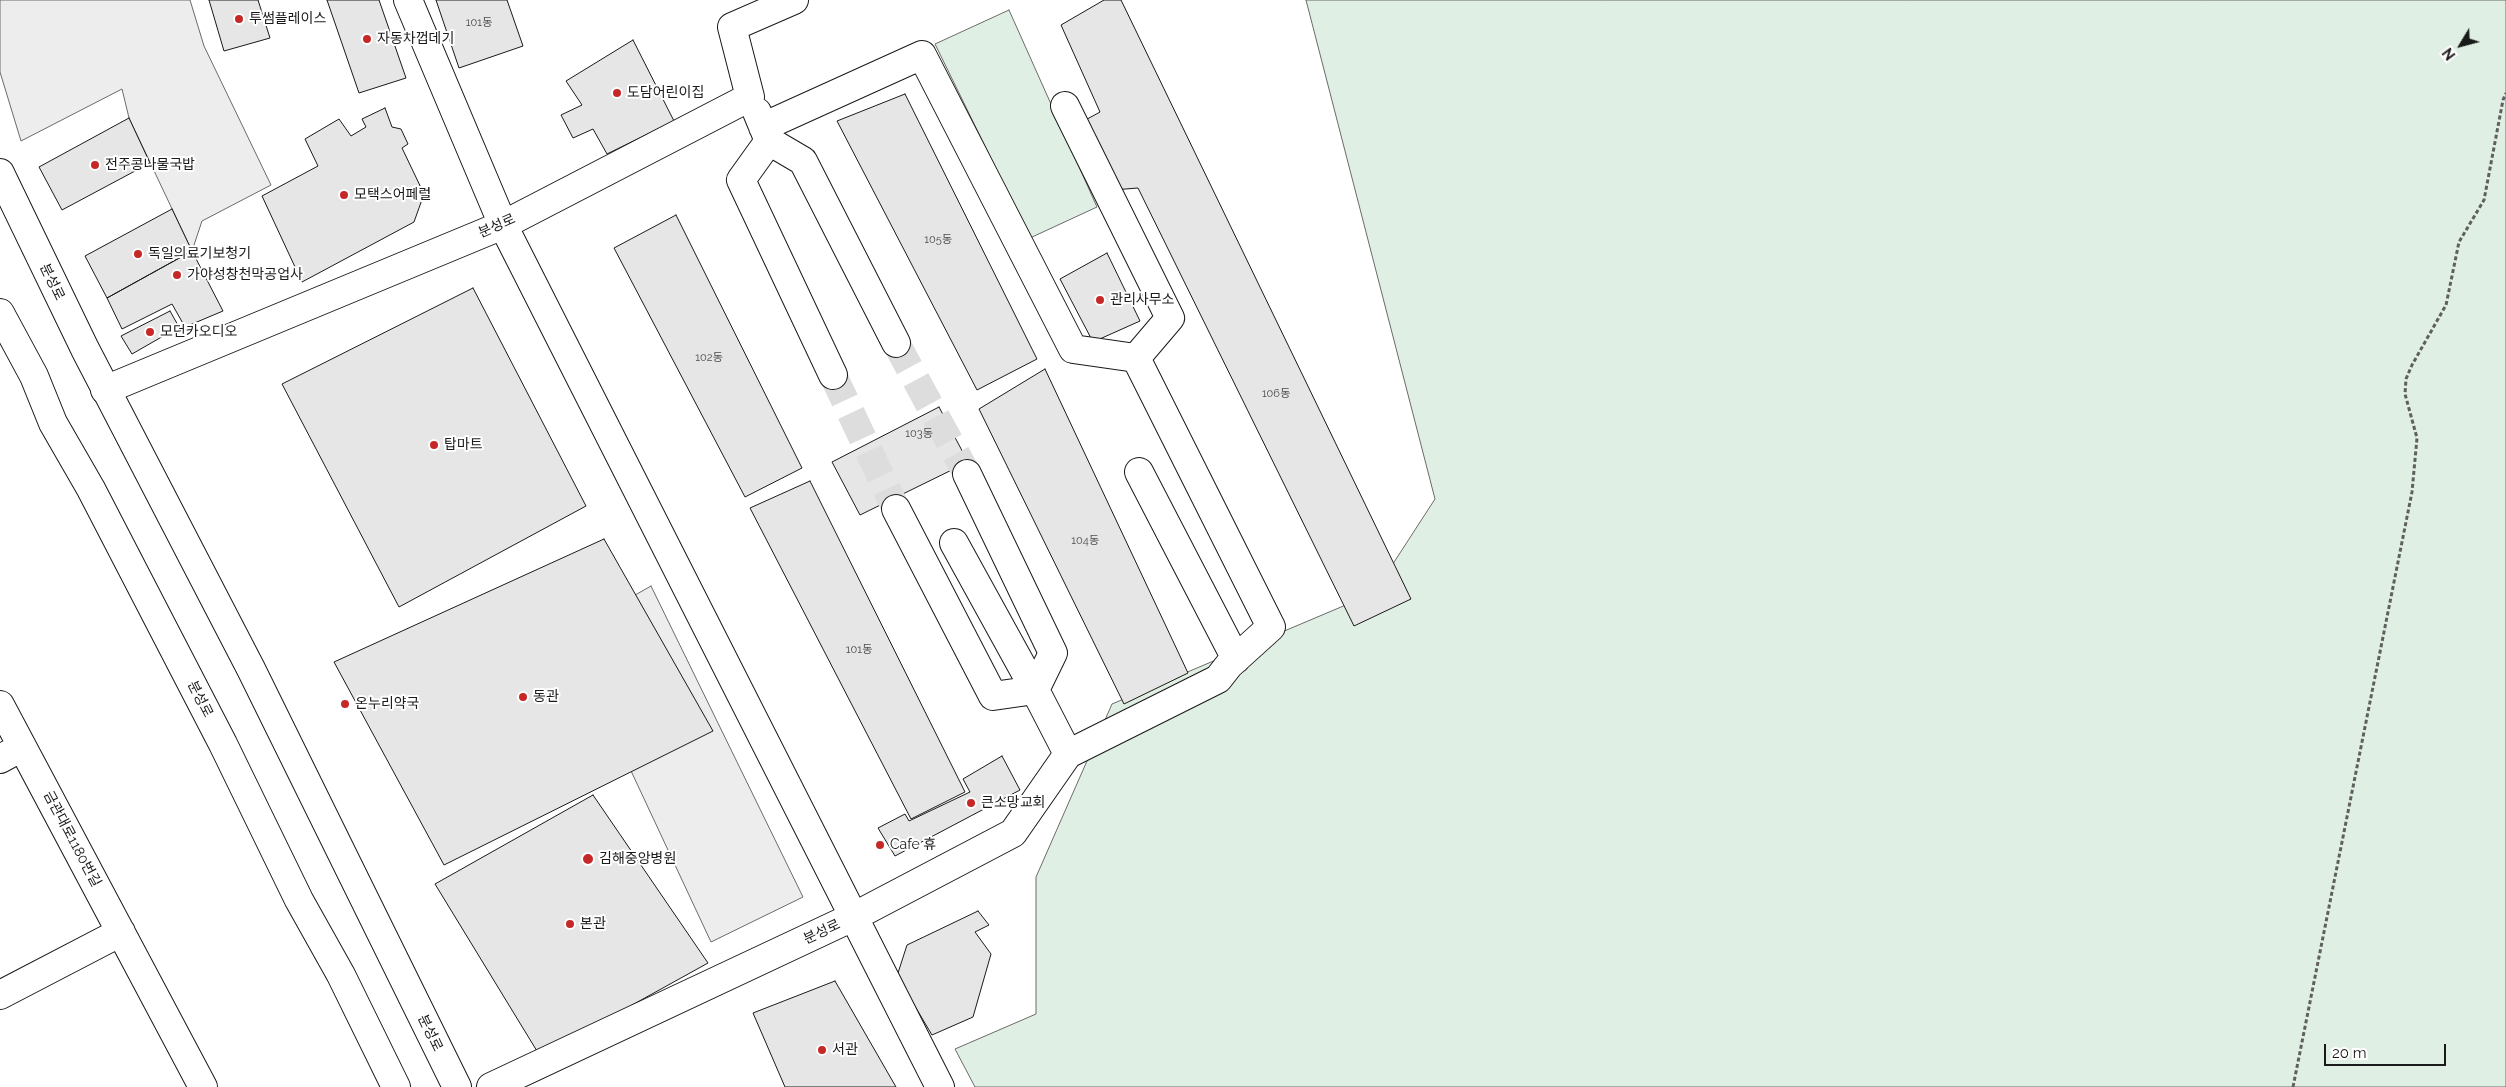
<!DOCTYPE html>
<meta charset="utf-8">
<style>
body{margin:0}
#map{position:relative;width:2506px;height:1087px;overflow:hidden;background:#fff;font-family:Raleway,sans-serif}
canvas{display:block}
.north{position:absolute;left:2436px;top:20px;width:50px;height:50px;-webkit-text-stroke:4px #fff;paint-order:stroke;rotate:233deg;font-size:14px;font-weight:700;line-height:20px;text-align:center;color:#1a1a1a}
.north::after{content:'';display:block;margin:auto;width:18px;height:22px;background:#1a1a1a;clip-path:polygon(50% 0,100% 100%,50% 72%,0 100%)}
.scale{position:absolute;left:2324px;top:1044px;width:122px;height:22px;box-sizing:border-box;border:2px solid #1a1a1a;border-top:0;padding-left:6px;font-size:15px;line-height:18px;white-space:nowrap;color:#1a1a1a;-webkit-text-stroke:4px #fff;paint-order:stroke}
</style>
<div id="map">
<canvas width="2506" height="1087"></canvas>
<div class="north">N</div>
<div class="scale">20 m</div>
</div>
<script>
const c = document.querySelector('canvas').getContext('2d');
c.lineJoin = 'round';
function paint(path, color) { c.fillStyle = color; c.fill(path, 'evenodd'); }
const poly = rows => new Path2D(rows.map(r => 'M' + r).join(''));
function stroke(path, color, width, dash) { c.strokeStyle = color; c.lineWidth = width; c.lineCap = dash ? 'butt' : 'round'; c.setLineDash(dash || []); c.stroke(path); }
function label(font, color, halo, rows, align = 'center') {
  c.font = font + ' Raleway,"Noto Sans KR",sans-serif'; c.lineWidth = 4; c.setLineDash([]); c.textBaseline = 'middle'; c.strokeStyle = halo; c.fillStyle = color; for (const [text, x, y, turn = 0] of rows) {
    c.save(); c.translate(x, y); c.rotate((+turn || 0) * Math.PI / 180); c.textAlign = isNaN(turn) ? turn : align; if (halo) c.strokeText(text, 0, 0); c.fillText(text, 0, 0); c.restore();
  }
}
const green = poly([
 [1306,0,2506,0,2506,1087,975,1087,955,1049,1036,1014,1036,877,1112,704,1374,593,1435,499,1306,0],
 [1009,10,1097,207,1030,238,935,44,1009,10]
]);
paint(green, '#e0efe3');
stroke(green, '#6a6a6a', 1);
const parking = poly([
 [0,0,190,0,204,46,271,185,202,221,192,251,129,118,122,89,21,141,0,72,0,0],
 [651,586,803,897,711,942,567,634,651,586]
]);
paint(parking, '#ededed');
stroke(parking, '#6a6a6a', 1);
const building = poly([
 [209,0,258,0,270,38,224,51,209,0],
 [327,0,379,0,406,78,359,93,327,0],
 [436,0,507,0,523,46,459,68,436,0],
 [1104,0,1121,0,1411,599,1354,626,1138,188,1113,190,1080,123,1100,112,1061,25,1104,0],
 [633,40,674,121,607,154,593,129,573,138,561,115,582,105,566,81,633,40],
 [905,94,1037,359,977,390,837,121,905,94],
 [385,108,392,127,401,129,408,144,402,148,424,194,414,222,302,282,262,196,318,166,305,139,339,119,351,136,366,127,362,119,385,108],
 [129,118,150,163,62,210,39,167,129,118],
 [172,209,192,251,107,298,85,256,172,209],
 [676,215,802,468,745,497,614,248,676,215],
 [192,251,223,311,185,327,172,304,122,329,107,298,192,251],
 [1107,253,1140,321,1093,342,1060,279,1107,253],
 [473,288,586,506,399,607,282,384,473,288],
 [170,311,179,327,132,354,121,336,170,311],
 [1045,369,1188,673,1124,704,979,409,1045,369],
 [939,407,968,462,860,515,832,462,939,407],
 [810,481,965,792,911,819,750,508,810,481],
 [604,539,713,731,444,865,334,662,604,539],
 [1002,756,1020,790,895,856,878,828,905,814,909,821,970,792,963,779,1002,756],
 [593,795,708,963,540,1056,435,884,593,795],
 [978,911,989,925,975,932,991,954,973,1017,932,1035,897,976,907,945,978,911],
 [835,981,896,1087,785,1087,753,1013,835,981]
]);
paint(building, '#e6e6e6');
stroke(building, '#1a1a1a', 1);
stroke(poly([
 [896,343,967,474],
 [833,375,896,509]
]), '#ddd', 28, [28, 14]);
const minor = poly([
 [408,0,503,225,940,1087],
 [1065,106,1170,318,1136,358,1271,627,1229,665,1218,679,1068,754],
 [757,112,769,141,803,161,896,343],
 [763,127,922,55,1073,349,1136,358],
 [769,141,741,180,833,375],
 [105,390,503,225,750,97,732,27,794,0],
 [1139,472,1236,659],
 [896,509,993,696,1035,690,954,543],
 [0,705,203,1087],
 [0,759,22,747],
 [0,995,121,932],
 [491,1087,855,916,1013,833,1068,754,1035,690,1053,653,967,474]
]);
const major = poly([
 [0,173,85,349,251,669,457,1087],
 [0,313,34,376,53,423,91,489,223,744,299,900,341,975,396,1087]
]);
stroke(minor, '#1a1a1a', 30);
stroke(major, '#1a1a1a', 30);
stroke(poly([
 [2293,1087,2412,492,2417,438,2405,394,2406,379,2412,365,2446,305,2459,242,2484,200,2503,100,2506,93]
]), '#5f5f5f', 3, [4, 2.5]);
stroke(minor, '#fff', 28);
stroke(major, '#fff', 28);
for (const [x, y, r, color] of [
 [239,19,5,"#c62828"],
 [367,39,5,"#c62828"],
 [617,93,5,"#c62828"],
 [95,165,5,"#c62828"],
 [344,195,5,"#c62828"],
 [138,254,5,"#c62828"],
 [177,275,5,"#c62828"],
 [1100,300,5,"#c62828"],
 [150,332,5,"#c62828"],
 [434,445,5,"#c62828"],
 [523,697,5,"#c62828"],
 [345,704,5,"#c62828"],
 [971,803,5,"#c62828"],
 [880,845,5,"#c62828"],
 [588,859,6,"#c62828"],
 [570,924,5,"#c62828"],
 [822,1050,5,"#c62828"]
]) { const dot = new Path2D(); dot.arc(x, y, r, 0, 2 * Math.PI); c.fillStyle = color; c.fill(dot); stroke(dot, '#fff', 2); }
label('11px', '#4d4d4d', null, [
 ["101동",479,23],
 ["105동",938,240],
 ["102동",709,358],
 ["106동",1276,394],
 ["103동",919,434],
 ["104동",1085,541],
 ["101동",859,650]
]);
label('14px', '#1a1a1a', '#fff', [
 ["투썸플레이스",249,19],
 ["자동차껍데기",377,39],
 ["도담어린이집",627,93],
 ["전주콩나물국밥",105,165],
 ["모택스어페럴",354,195],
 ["독일의료기보청기",148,254],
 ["가야성창천막공업사",187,275],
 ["관리사무소",1110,300],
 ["모던카오디오",160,332],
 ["탑마트",444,445],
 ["동관",533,697],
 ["온누리약국",355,704],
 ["큰소망교회",981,803],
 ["Cafe 휴",890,845],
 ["김해중앙병원",599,859],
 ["본관",580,924],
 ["서관",832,1050]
], 'left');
label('14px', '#1a1a1a', '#fff', [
 ["분성로",497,226,-24],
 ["분성로",52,282,64],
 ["분성로",200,699,63],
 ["금관대로1180번길",72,839,62],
 ["분성로",822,932,-25],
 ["분성로",430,1033,64]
]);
</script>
